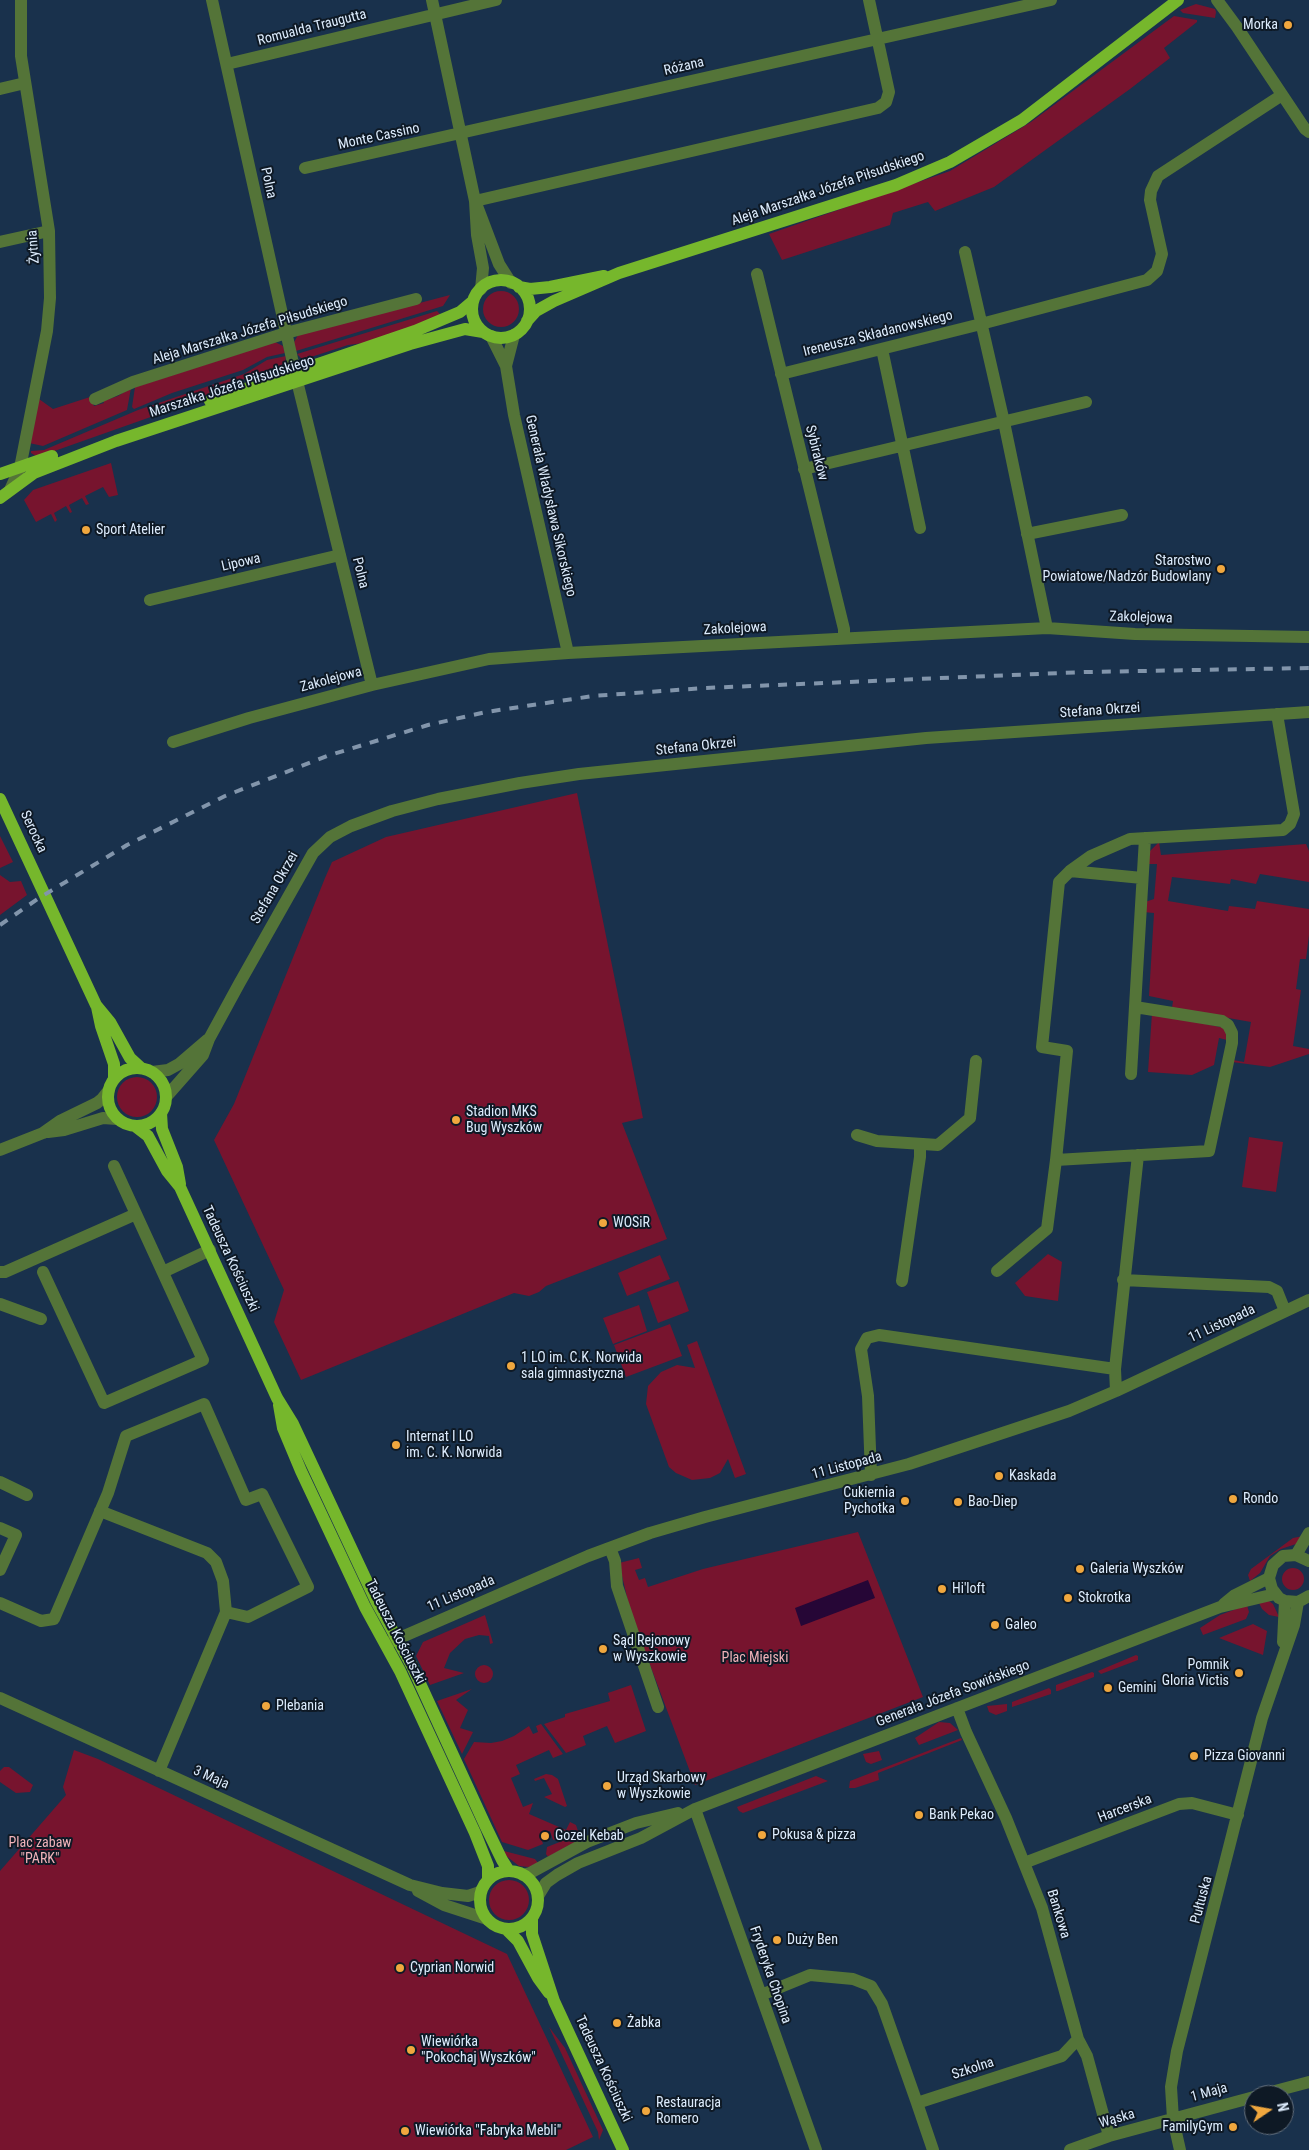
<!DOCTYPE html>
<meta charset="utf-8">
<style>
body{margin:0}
#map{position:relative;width:1309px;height:2150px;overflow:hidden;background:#19314c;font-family:"Roboto Condensed",sans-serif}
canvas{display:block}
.north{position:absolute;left:1244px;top:2085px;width:50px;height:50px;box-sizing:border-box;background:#0e1925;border:1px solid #616d7b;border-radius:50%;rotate:78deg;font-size:14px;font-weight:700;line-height:20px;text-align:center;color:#ddecfd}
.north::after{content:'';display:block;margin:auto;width:18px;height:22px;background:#f0a73e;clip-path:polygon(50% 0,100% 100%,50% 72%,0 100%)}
</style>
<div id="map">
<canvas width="1309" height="2150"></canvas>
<div class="north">N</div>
</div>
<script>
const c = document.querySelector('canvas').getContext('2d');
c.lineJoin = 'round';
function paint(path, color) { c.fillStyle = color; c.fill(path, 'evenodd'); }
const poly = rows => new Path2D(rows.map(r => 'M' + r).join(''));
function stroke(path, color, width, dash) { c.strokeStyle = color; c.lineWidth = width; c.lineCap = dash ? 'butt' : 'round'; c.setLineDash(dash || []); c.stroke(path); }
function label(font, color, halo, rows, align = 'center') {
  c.font = font + ' "Roboto Condensed",sans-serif'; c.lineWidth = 4; c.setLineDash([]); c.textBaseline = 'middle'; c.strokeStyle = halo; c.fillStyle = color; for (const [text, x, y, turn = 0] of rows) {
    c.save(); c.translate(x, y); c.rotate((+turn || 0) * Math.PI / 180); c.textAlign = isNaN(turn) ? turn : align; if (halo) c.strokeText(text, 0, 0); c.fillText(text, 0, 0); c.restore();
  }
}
paint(poly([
 [1196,4,1215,9,1216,12,1215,18,1183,13,1180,10],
 [1174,16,1197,20,1197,22,1164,48,1170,58,1130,89,994,187,935,211,928,202,893,213,890,225,782,260,769,234,950,171,1031,122],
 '483 309a18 18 0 1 1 36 0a18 18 0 1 1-36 0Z',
 [450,295,443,306,296,351,293,344,298,335],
 [437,311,442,316,379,341,348,345,308,358,301,358,297,354],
 [275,342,283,346,285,353,267,357,243,370,172,393,134,409,132,407,135,387],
 [286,356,285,362,278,368,220,387,196,401,46,454,36,456,31,453,31,451,44,450,138,410,244,374,267,360],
 [131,388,127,410,43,446,29,443,39,399,53,409,90,397,94,406,104,403,103,401,118,396],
 [111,463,118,495,109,497,103,487,85,496,89,504,86,505,82,498,69,505,72,512,70,513,66,506,54,513,57,520,55,522,51,514,36,522,24,500,33,490],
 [577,793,643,1118,622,1123,667,1239,546,1286,539,1292,529,1296,514,1293,301,1380,274,1322,284,1290,214,1140,234,1104,325,878,332,862,386,837],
 [0,836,13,862,0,868],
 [1159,842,1161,855,1306,844,1309,851,1309,882,1260,874,1256,884,1231,879,1230,884,1172,877,1168,901,1228,911,1229,906,1255,909,1257,901,1309,909,1309,935,1306,959,1300,959,1296,989,1301,990,1293,1046,1309,1049,1309,1054,1270,1067,1232,1062,1233,1060,1244,1062,1251,1022,1172,1008,1173,1001,1149,996,1154,913,1143,912,1145,902,1154,899,1157,864,1148,864,1150,851],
 [0,875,10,882,21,881,27,895,0,915],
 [1152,1013,1225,1028,1227,1040,1219,1038,1214,1065,1192,1075,1148,1072],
 '117 1097a20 20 0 1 1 40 0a20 20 0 1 1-40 0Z',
 [1249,1137,1283,1142,1276,1192,1242,1187],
 [1048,1254,1062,1262,1058,1301,1025,1296,1015,1283],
 [660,1255,670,1279,627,1296,618,1273],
 [678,1281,689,1311,658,1323,647,1292],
 [639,1305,647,1331,613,1344,603,1318],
 [670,1324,682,1356,626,1377,614,1345],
 [697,1341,746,1474,735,1478,728,1459,720,1473,710,1478,692,1480,676,1473,669,1467,646,1404,648,1386,661,1372,677,1365,695,1368,687,1345],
 [858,1532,923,1697,695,1785,631,1614,619,1563,639,1558,642,1568,635,1570,639,1580,645,1578,648,1587,703,1569],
 [1303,1536,1296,1544,1281,1549,1270,1556,1260,1573,1250,1581,1248,1575,1251,1569,1293,1538],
 '1282 1579a11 11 0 1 1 22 0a11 11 0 1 1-22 0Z',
 [1258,1601,1269,1601,1273,1604,1279,1617,1269,1615,1262,1609],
 [1247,1605,1249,1612,1246,1619,1203,1635,1200,1628,1220,1615],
 [485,1615,493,1643,490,1644,489,1636,479,1635,465,1639,450,1653,444,1668,464,1673,430,1685,416,1656,423,1642],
 [1253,1624,1267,1631,1263,1655,1219,1638],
 [1136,1655,1138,1656,1138,1660,1101,1674,1098,1671],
 '475 1674a9 9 0 1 1 18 0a9 9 0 1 1-18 0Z',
 [1092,1672,1094,1673,1094,1677,1058,1691,1056,1691,1056,1685],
 [631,1685,646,1731,615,1743,607,1726,583,1736,586,1745,566,1753,544,1724,565,1717,565,1714,610,1701,608,1693],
 [1049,1688,1051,1690,1051,1694,1012,1707,1012,1702],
 [472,1689,456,1700,468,1710,460,1728,473,1732,462,1754,437,1701],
 [1007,1704,1007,1711,996,1715,989,1712,987,1706],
 [939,1722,950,1723,958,1730,919,1745,915,1738],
 [541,1724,563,1754,553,1758,549,1750,516,1765,520,1774,511,1778,523,1807,533,1803,529,1814,566,1830,570,1822,576,1825,578,1831,553,1840,550,1831,540,1834,543,1844,528,1850,502,1842,464,1759,474,1742,491,1743,502,1741,514,1736,529,1726,533,1734,538,1732,536,1726],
 [961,1738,962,1740,878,1773,879,1780,855,1788,849,1788,850,1781],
 [74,1750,98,1759,507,1954,593,2137,566,2150,0,2150,0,1871,66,1795,63,1787],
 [879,1751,882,1760,871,1764,866,1762,863,1754],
 [4,1767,9,1767,33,1785,30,1792,16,1793,0,1782,0,1771],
 [546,1774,552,1775,558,1779,567,1806,565,1807,544,1797,552,1794,544,1778,535,1781,534,1779],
 [816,1776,828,1781,743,1813,739,1811,737,1807],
 [580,1834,580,1840,548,1857,546,1854,547,1847],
 [504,1851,535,1859,538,1863,529,1867,519,1866,505,1855],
 '489 1900a20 20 0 1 1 40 0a20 20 0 1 1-40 0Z',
 [549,2027,565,2048,603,2130,599,2140,598,2132]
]), '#77142e');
paint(poly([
 [868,1580,875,1598,801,1626,795,1608]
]), '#260636');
stroke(poly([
 [212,0,295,372],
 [432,0,475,201,477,235,483,268,481,289],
 [1217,0,1237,27,1305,129,1309,132],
 [227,64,496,0],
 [0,89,25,83],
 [305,168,1051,0],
 [475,201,878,108,886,102,889,92,869,0],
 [477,206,499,264,511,283],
 [0,242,49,231],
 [965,252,1004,422,1047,628],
 [757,274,844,629,844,638],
 [491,336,506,366,514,415,568,653],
 [882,349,920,528],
 [506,366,514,335],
 [781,374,981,324,1147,280,1157,271,1162,254,1150,200,1151,191,1158,176,1282,95],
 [297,381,372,685],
 [95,399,133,382,286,333,416,299],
 [804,469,1086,402],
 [10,490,20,468,47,331,50,298,49,231,21,56,21,0],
 [1027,534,1122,515],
 [150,600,340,555],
 [173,742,249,718,372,685,489,659,568,653,1047,628,1135,634,1309,637],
 [1070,871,1142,878],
 [1135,1007,1222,1021,1228,1025,1232,1033,1232,1043,1209,1151,1056,1160,1067,1051,1042,1047,1059,882,1070,871,1091,856,1130,839,1283,830,1290,824,1294,814,1277,714],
 [152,1072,168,1070,179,1064,207,1040],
 [1131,1074,1145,838],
 [166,1097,203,1055,209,1039,239,984,313,853,330,837,351,826,392,811,438,799,520,783,579,774,926,738,1309,712],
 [48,1132,64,1130,103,1118,117,1119],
 [857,1135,877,1141,938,1145,970,1118,976,1061],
 [0,1150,43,1133,60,1121,97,1103,102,1099,109,1090],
 [997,1271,1047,1229,1056,1160],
 [0,1272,5,1272,136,1214],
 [43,1272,104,1403,203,1360,114,1166],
 [163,1272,210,1250],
 [1123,1280,1269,1287,1277,1291,1285,1311],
 [902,1281,920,1157,920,1144],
 [0,1304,41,1319],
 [1116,1391,1115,1369,1138,1155],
 [871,1475,868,1396,861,1349,867,1338,879,1335,1115,1369],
 [0,1482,27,1495],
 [100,1511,207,1553,216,1562,223,1581,226,1612,159,1771],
 [0,1528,16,1535,0,1570],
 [610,1548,615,1561,617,1586,658,1707],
 [1296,1555,1309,1533],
 [1309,1561,1296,1555,1283,1556,1273,1565,1269,1578,1272,1589,1279,1598,1285,1601,1298,1602,1309,1596],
 [0,1603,41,1621,54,1619,108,1493,126,1436,204,1404,246,1500,262,1494,308,1587,248,1617,226,1612],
 [1224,1604,1235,1595,1269,1578],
 [1283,1642,1285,1601],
 [388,1643,588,1556,650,1533,705,1517,909,1464,1069,1411,1116,1391,1309,1300],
 [0,1698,410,1885,442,1893,468,1896,480,1892],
 [957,1708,966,1732,1006,1818,1042,1908,1078,2039,1087,2056,1109,2136],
 [695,1809,816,2150],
 [1024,1863,1179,1804,1192,1803,1238,1815],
 [523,1875,530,1873,587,1842,636,1823,678,1813],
 [418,1891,444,1905,487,1919],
 [538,1896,546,1883,557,1875,578,1863,641,1838,695,1809,1220,1607,1275,1594],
 [761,1995,810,1975,853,1979,871,1986,882,2004,917,2103],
 [1260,2095,1309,2082],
 [933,2150,917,2103,1062,2056,1078,2039],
 [1070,2150,1109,2136,1254,2097],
 [1180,2150,1173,2119,1171,2087,1177,2051,1262,1718,1294,1625,1298,1602]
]), '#547438', 12);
stroke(poly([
 '472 309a29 29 0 1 1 58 0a29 29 0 1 1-58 0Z',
 [519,287,530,289,550,287,604,276],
 [527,321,536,311,554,301,619,273,896,185,950,162,1022,120,1178,0],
 [210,401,415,331,460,312,473,301],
 [0,474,52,456],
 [0,498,34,473,116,441,410,344,465,329,483,332],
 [0,799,96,1005,110,1022,130,1058,141,1068],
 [97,1007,101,1026,114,1064,114,1079],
 '108 1097a29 29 0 1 1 58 0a29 29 0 1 1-58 0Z',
 [161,1113,162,1129,177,1167,180,1184],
 [135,1126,148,1136,167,1171,180,1187,277,1398,293,1424,376,1601,412,1666,486,1827,502,1860,509,1871],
 [279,1405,283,1428,301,1471,365,1607,400,1671,475,1833,488,1866,488,1879],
 '480 1900a29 29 0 1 1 58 0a29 29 0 1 1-58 0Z',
 [532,1918,532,1934,554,2001,623,2150],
 [506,1929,518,1941,538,1978,549,1993]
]), '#76b72c', 12);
stroke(poly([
 [0,925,39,898,127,845,225,796,327,756,428,725,486,712,593,696,704,688,1086,672,1309,668]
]), '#8295ab', 4, [9, 9]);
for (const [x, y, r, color] of [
 [1288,25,5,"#f0a73e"],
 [86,530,5,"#f0a73e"],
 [1221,569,5,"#f0a73e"],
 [456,1120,5,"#f0a73e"],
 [603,1223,5,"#f0a73e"],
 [511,1366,5,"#f0a73e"],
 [396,1445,5,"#f0a73e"],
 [999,1476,5,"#f0a73e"],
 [1233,1499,5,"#f0a73e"],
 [905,1501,5,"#f0a73e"],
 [958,1502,5,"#f0a73e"],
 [1080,1569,5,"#f0a73e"],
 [942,1589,5,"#f0a73e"],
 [1068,1598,5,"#f0a73e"],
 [995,1625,5,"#f0a73e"],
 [603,1649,5,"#f0a73e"],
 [1239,1673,5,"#f0a73e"],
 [1108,1688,5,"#f0a73e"],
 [266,1706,5,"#f0a73e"],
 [1194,1756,5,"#f0a73e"],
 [607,1786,5,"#f0a73e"],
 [919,1815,5,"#f0a73e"],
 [762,1835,5,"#f0a73e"],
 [545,1836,5,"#f0a73e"],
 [777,1940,5,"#f0a73e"],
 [400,1968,5,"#f0a73e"],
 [617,2023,5,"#f0a73e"],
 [411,2050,5,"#f0a73e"],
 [646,2111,5,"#f0a73e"],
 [1233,2127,5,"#f0a73e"],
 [405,2131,5,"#f0a73e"]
]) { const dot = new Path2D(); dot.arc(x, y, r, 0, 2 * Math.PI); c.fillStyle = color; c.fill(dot); stroke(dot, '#0e1925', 2); }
label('14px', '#ddecfd', '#0e1925', [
 ["Morka",1278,25,"right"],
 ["Sport Atelier",96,530],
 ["Starostwo",1211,561,"right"],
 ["Powiatowe/Nadzór Budowlany",1211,577,"right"],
 ["Stadion MKS",466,1112],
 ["Bug Wyszków",466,1128],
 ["WOSiR",613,1223],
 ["1 LO im. C.K. Norwida",521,1358],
 ["sala gimnastyczna",521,1374],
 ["Internat I LO",406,1437],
 ["im. C. K. Norwida",406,1453],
 ["Kaskada",1009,1476],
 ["Cukiernia",895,1493,"right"],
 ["Pychotka",895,1509,"right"],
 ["Rondo",1243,1499],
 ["Bao-Diep",968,1502],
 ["Galeria Wyszków",1090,1569],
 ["Hi'loft",952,1589],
 ["Stokrotka",1078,1598],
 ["Galeo",1005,1625],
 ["Sąd Rejonowy",613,1641],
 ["w Wyszkowie",613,1657],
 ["Pomnik",1229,1665,"right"],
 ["Gloria Victis",1229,1681,"right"],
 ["Gemini",1118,1688],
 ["Plebania",276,1706],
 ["Pizza Giovanni",1204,1756],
 ["Urząd Skarbowy",617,1778],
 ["w Wyszkowie",617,1794],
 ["Bank Pekao",929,1815],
 ["Pokusa & pizza",772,1835],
 ["Gozel Kebab",555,1836],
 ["Duży Ben",787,1940],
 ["Cyprian Norwid",410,1968],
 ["Żabka",627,2023],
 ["Wiewiórka",421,2042],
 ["\"Pokochaj Wyszków\"",421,2058],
 ["Restauracja",656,2103],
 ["Romero",656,2119],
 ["FamilyGym",1223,2127,"right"],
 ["Wiewiórka \"Fabryka Mebli\"",415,2131]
], 'left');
label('14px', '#ddecfd', '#0e1925', [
 ["Romualda Traugutta",312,28,-14],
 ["Różana",684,67,-13],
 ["Monte Cassino",379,137,-12],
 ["Polna",268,183,78],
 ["Aleja Marszałka Józefa Piłsudskiego",828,189,-19],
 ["Żytnia",34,247,-94],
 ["Aleja Marszałka Józefa Piłsudskiego",250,331,-17],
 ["Ireneusza Składanowskiego",878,334,-14],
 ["Marszałka Józefa Piłsudskiego",232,387,-18],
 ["Sybiraków",816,453,76],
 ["Generała Władysława Sikorskiego",550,506,77],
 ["Lipowa",241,563,-13],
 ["Polna",360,573,76],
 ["Zakolejowa",1141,618,2],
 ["Zakolejowa",735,629,-3],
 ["Zakolejowa",331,680,-15],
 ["Stefana Okrzei",1100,711,-4],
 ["Stefana Okrzei",696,747,-6],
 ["Serocka",33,832,65],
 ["Stefana Okrzei",275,888,-60],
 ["Tadeusza Kościuszki",230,1259,65],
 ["11 Listopada",1222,1324,-25],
 ["11 Listopada",847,1466,-15],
 ["11 Listopada",461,1594,-23],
 ["Tadeusza Kościuszki",395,1632,63],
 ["Generała Józefa Sowińskiego",953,1694,-21],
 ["3 Maja",211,1778,24],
 ["Harcerska",1125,1809,-21],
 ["Pułtuska",1202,1900,-75],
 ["Bankowa",1058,1914,73],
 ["Fryderyka Chopina",770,1975,71],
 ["Tadeusza Kościuszki",603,2069,65],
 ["Szkolna",973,2069,-18],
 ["1 Maja",1209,2093,-15],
 ["Wąska",1117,2119,-16]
]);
label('14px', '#f0b2b9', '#0e1925', [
 ["Plac Miejski",755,1658],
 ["Plac zabaw",40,1843],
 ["\"PARK\"",40,1859]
]);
</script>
